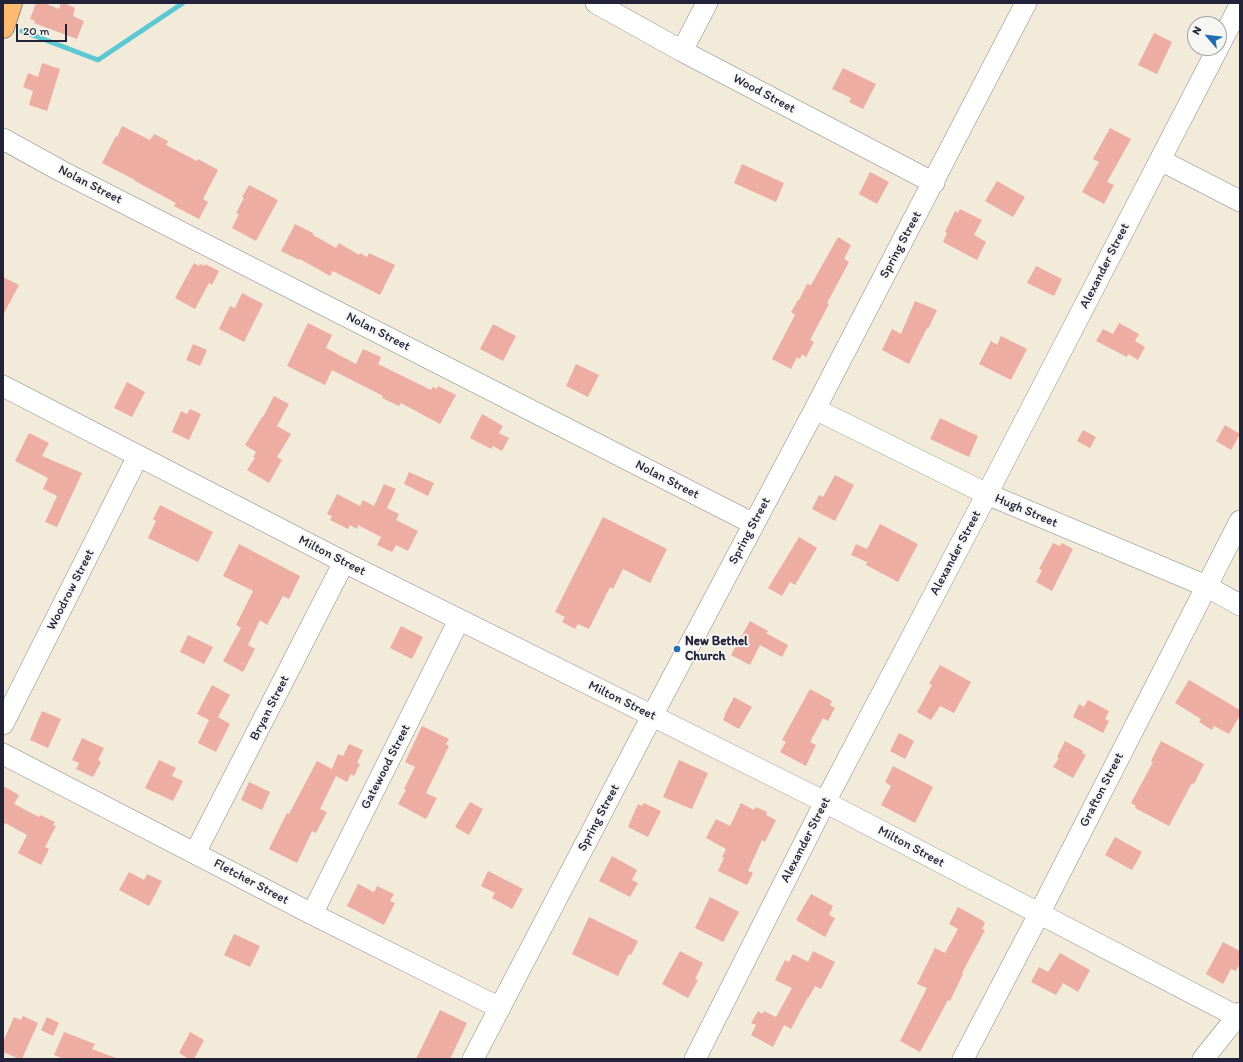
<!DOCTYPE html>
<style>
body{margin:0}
#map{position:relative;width:1243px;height:1062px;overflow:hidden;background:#f2ebd9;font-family:Itim,sans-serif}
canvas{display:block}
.frame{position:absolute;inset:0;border:4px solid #22223b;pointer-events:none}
.north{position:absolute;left:1187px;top:16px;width:40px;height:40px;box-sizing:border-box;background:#f6f6f2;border:1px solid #a1a1a9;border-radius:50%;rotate:298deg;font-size:11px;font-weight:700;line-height:16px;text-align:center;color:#22223b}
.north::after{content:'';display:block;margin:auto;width:14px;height:18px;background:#1f6fb2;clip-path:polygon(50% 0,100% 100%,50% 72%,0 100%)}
.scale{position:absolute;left:16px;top:24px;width:51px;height:18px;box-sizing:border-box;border:2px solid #22223b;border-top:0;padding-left:5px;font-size:12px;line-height:14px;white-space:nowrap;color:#22223b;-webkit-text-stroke:3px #f6f6f2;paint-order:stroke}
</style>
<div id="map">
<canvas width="1243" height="1062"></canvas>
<div class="frame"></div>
<div class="north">N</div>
<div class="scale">20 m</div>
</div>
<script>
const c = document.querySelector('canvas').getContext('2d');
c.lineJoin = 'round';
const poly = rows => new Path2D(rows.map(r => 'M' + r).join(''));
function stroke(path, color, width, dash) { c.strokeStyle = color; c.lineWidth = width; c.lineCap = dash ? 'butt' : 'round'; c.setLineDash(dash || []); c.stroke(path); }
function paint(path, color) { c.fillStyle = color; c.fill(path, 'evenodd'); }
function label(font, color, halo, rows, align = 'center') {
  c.font = font + ' Itim,sans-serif'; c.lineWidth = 4; c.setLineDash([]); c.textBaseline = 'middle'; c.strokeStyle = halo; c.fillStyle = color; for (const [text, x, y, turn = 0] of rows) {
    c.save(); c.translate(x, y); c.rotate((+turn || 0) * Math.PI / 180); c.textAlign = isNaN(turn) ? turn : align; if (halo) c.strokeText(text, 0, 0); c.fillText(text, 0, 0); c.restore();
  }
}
stroke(poly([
 [22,31,98,60,183,3]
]), '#5cc8d3', 5);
paint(poly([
 [36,3,44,3,59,9,61,3,64,3,75,8,73,16,84,21,77,39,34,23,35,21,30,19],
 [1154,33,1172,42,1157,74,1138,65],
 [42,63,60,69,47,111,29,105,33,91,23,87,28,73,38,77],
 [843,68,876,84,863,109,849,102,851,98,832,89],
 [122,126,150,140,154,134,168,141,166,145,197,161,198,159,218,170,203,199,208,202,199,219,174,206,176,203,135,181,135,180,102,163,116,136,117,137],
 [1110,128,1131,139,1107,182,1114,185,1104,204,1082,192,1099,162,1093,159],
 [742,164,784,183,776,202,734,183],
 [870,172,889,182,877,204,859,194],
 [997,181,1025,197,1013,217,985,201],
 [249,185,278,200,256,241,232,228,239,214,236,213,244,198,242,197],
 [960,209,982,220,974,235,986,242,977,260,943,242,947,233,945,232,955,211,958,213],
 [295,224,313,233,313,235,336,248,339,243,359,255,360,253,367,257,369,253,395,265,380,295,333,271,330,276,300,259,299,260,281,251],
 [838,237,851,245,844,259,849,262,827,303,829,304,810,340,814,342,806,357,802,354,800,359,797,357,791,369,772,359,795,315,791,312,798,300,799,300,807,284,811,285],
 [194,263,199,266,200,264,205,266,205,264,219,271,212,285,209,283,195,309,175,298],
 [1036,266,1062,279,1054,296,1027,283],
 [3,277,19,285,3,315],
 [242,293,263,304,244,342,219,329,230,306,235,308],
 [915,301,937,310,928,329,927,328,909,364,882,350,892,329,901,334],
 [308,323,332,335,326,348,356,364,363,349,381,357,378,364,431,390,433,387,437,389,438,386,456,395,440,424,401,403,399,406,382,398,383,396,332,370,325,385,287,366],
 [1119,323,1139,334,1135,341,1145,347,1138,360,1128,354,1127,357,1096,341,1103,329,1113,334],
 [493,324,516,336,503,361,480,349],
 [1001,336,1027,349,1011,380,979,364,991,341,997,345],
 [193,344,207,350,200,366,186,360],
 [576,364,599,375,588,397,566,386],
 [127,382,145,392,132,417,114,408],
 [274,396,289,404,277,426,291,434,277,457,282,460,269,483,247,470,255,458,253,457,256,452,245,445,262,417,263,417],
 [190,409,201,414,189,440,172,432,181,411,187,414],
 [482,414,503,426,499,433,509,438,502,451,493,446,491,449,470,438],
 [940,418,978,436,969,457,930,439],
 [1225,425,1240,434,1231,450,1216,441],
 [1083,430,1096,437,1090,448,1077,441],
 [29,433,49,443,42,456,82,473,57,527,45,522,57,496,43,489,48,478,15,461],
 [409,472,434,483,428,496,404,484],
 [835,475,854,485,835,521,812,509,819,495,823,497],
 [384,484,396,489,387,508,399,514,396,520,418,531,408,551,396,545,392,552,377,545,381,537,358,525,357,529,350,525,348,529,330,520,332,516,327,514,337,494,360,506,363,500,374,506],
 [160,505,213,532,198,562,148,538,156,521,153,519],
 [603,517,667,549,650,583,623,569,613,589,610,587,589,629,578,624,575,629,562,622,565,617,555,612],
 [880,524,918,544,898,582,866,565,867,562,851,555,856,544,867,549],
 [799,537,817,548,795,585,790,582,782,596,768,588],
 [1053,543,1060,546,1062,543,1073,549,1052,591,1036,582,1042,570,1039,569],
 [239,544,300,576,289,599,283,596,267,625,260,620,248,645,255,649,243,672,223,661,241,628,236,625,253,591,223,576],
 [750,621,768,631,766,633,788,645,782,657,760,645,750,665,731,655],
 [401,626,423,637,412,659,390,648],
 [188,635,213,647,204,664,180,652],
 [940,665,971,682,954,713,940,706,931,720,917,712,932,685,929,684],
 [1189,680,1240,710,1240,715,1229,734,1214,726,1212,730,1199,722,1201,719,1175,703],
 [212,685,230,695,218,717,230,724,216,752,198,743,209,720,197,714],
 [810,689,832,701,830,705,835,708,828,721,823,718,810,742,816,745,806,766,780,752,786,742,782,740],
 [734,697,752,707,739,729,723,720,725,716,724,716],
 [1088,700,1109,711,1105,719,1109,721,1103,733,1073,717,1079,704,1084,707],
 [42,711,61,719,48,748,30,740],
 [422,726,449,739,446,744,449,746,426,793,437,798,426,819,398,804,406,790,404,789,415,767,405,762],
 [899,733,914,741,905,759,890,751],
 [82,738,104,748,98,760,101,762,93,777,76,769,79,763,72,760],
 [1065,741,1083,751,1082,753,1086,755,1073,778,1053,767,1059,758,1057,757],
 [1161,741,1204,764,1194,784,1192,783,1169,826,1135,808,1136,806,1131,803,1153,762,1151,761],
 [349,744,363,750,357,763,360,764,354,776,351,774,347,782,336,776,320,809,327,812,316,833,312,831,297,863,269,849,287,813,289,814,317,761,332,769,338,754,343,756],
 [159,760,176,768,172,776,183,781,173,801,145,788],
 [679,760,708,773,692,809,663,797],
 [893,766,933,787,915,823,881,805,891,786,885,782],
 [249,782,270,792,262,810,241,800],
 [3,786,19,795,14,804,39,817,40,815,55,822,53,825,56,826,45,847,49,849,41,865,18,853,27,835,5,823,3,826],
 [470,802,483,809,469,835,455,827],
 [644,803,661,811,648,837,628,827,638,804,642,806],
 [741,803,754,810,756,807,767,812,766,815,776,820,765,842,762,840,748,871,753,873,747,885,718,871,724,858,722,857,726,849,706,838,716,819,730,826],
 [1115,837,1142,852,1132,870,1105,855],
 [612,856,637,870,632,880,638,883,630,897,599,881],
 [488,871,523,889,512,909,492,898,495,893,481,886],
 [129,872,144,880,147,874,162,881,149,906,119,890],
 [358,884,374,892,377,886,394,894,390,901,395,903,384,925,347,906],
 [811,894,833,906,829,915,835,918,825,937,796,920],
 [710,897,739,912,723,942,695,928],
 [958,907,985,922,982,929,985,930,962,973,963,974,950,1001,948,1000,920,1052,900,1041,927,988,917,984,935,948,945,953,958,929,949,924],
 [589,917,638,941,631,955,629,954,618,976,572,954],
 [234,934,260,946,250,967,224,955],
 [1223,942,1240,951,1240,963,1236,971,1231,969,1223,984,1206,974],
 [680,951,703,963,695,979,698,980,688,998,662,984],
 [813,951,835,962,821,989,815,986,809,997,808,997,791,1029,784,1025,773,1047,751,1035,756,1025,751,1023,758,1011,762,1014,764,1011,776,1017,792,988,775,980,785,960,789,962,793,954,808,962],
 [1060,953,1090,970,1078,992,1063,983,1056,995,1031,982,1039,967,1048,972],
 [440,1010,467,1023,450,1059,416,1059],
 [23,1016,38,1023,22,1059,19,1059,3,1052,3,1042,14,1017,21,1020],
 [47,1017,59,1023,53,1036,41,1030],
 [64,1032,95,1044,92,1049,116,1058,115,1059,64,1059,54,1055],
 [190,1032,204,1040,194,1059,189,1059,179,1053]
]), '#edada3');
const minor = poly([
 [596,3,682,51,934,183],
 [1219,46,1240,5],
 [682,51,707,3],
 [3,139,61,171,754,524],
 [1160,160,1240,201],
 [3,386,344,562,825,802,1240,1018],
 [815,409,987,494,1206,586,1240,605],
 [3,724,138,456],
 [3,754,312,914,500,1008],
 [195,853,344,562],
 [312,914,459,620],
 [473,1059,652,716,815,409,1026,3],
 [695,1059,825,802,987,494,1218,48],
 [963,1059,1039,914,1240,521],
 [1203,1059,1240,1013]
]);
const major = poly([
 [3,27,11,3]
]);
stroke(minor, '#8a868a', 22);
stroke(major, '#8a868a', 24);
stroke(minor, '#fff', 21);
stroke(major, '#febb71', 22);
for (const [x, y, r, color] of [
 [677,649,4,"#1f6fb2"]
]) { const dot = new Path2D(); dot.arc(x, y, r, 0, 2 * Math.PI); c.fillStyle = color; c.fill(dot); stroke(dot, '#f6f6f2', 1.5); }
label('13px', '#22223b', '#f6f6f2', [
 ["Wood Street",764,94,28],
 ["Nolan Street",90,185,27],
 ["Spring Street",901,245,-62],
 ["Alexander Street",1105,266,-63],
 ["Nolan Street",378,332,27],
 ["Nolan Street",667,480,27],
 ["Hugh Street",1026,511,23],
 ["Spring Street",750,531,-62],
 ["Alexander Street",956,553,-62],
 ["Milton Street",332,556,27],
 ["Woodrow Street",71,590,-63],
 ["Milton Street",622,701,26],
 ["Bryan Street",270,708,-63],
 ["Gatewood Street",386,767,-63],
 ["Grafton Street",1102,790,-63],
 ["Spring Street",599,818,-62],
 ["Alexander Street",806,840,-63],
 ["Milton Street",911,847,28],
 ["Fletcher Street",251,882,28]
]);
label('bold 13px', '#22223b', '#f6f6f2', [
 ["New Bethel",685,642],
 ["Church",685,657]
], 'left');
</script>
